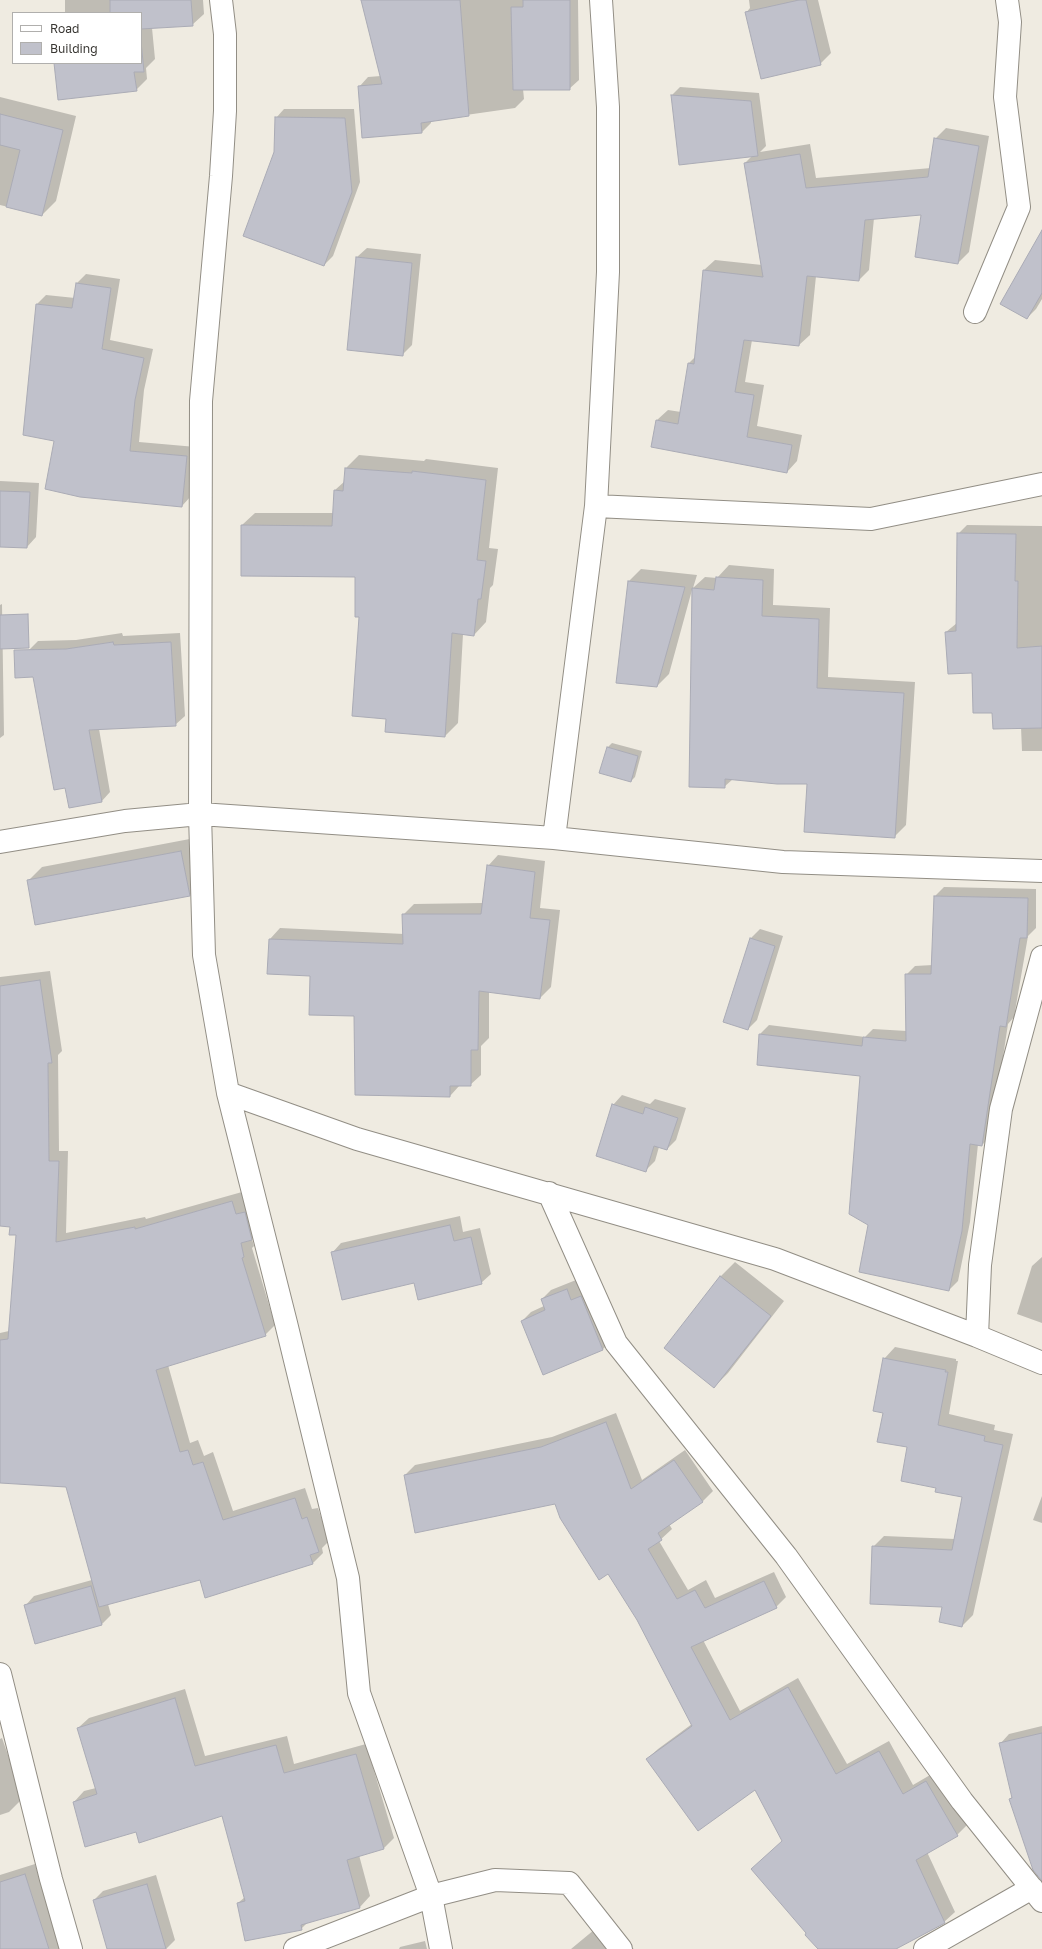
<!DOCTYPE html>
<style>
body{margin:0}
#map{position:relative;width:1042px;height:1949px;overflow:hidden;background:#efebe1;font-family:"Golos Text",sans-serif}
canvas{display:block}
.legend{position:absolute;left:12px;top:12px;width:130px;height:52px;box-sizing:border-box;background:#fff;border:1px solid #b0afad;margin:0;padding:5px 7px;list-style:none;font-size:12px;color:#393733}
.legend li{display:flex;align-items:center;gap:8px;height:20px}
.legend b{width:20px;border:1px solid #b0afad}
</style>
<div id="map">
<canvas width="1042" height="1949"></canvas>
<ul class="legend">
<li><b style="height:5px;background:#fff"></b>Road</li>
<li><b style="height:11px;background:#c0c1cb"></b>Building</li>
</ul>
</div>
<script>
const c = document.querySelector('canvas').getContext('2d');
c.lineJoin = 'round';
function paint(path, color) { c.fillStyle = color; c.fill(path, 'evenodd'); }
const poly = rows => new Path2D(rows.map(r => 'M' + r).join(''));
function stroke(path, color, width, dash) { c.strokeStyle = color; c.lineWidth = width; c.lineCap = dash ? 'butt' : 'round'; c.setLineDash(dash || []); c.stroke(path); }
paint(poly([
 [65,0,203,0,204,14,192,25,152,28,155,59,146,68,147,79,136,90,55,63,141,63,141,13,61,13,65,12],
 [362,0,578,0,579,80,569,89,523,89,524,99,515,108,431,120,431,123,422,132,359,87,368,77,381,76],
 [749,0,818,0,831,53,820,64,746,13,750,8],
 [680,87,759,93,766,146,760,152,810,144,816,178,931,168,935,139,946,128,989,136,969,252,958,263,922,214,874,218,869,270,859,280,816,276,810,335,799,345,752,340,745,382,764,385,757,426,802,435,797,461,787,472,657,420,668,410,681,412,689,363,696,356,704,270,715,260,762,265,745,163,753,155,672,95],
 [0,97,76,116,56,201,42,215,0,205],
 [284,109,354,109,360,182,333,256,324,265,275,152,276,118],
 [1042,243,1042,299,1036,309,1027,318],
 [367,248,421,254,412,345,402,355,357,257],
 [86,274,120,279,110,340,153,349,144,390,139,442,196,447,191,496,182,506,55,440,37,304,46,295,75,298,77,283],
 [359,455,424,461,426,459,498,468,489,548,498,549,493,585,490,588,486,622,474,635,463,634,458,723,445,736,387,718,360,616,356,576,242,525,255,513,334,513,335,490,345,481,346,468],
 [0,481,39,483,36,537,27,547,0,546],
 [967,525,1042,526,1042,751,1022,751,1021,727,993,711,973,672,946,632,957,623,958,534],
 [729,565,774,569,773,605,830,608,828,677,915,682,906,825,894,837,808,783,733,779,724,787,692,590,669,674,657,686,628,582,641,569,697,575,693,588,705,577,717,578],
 [2,604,4,735,0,738,0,605],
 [122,633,123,636,180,633,185,716,175,725,99,729,110,792,101,802,66,787,29,650,38,641,76,640],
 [612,743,642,751,635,777,631,781,608,747],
 [195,838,203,882,189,896,28,881,42,867],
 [498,855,545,861,540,908,560,910,551,987,540,998,489,991,489,1038,481,1046,481,1075,470,1085,460,1085,450,1096,311,975,268,973,270,939,280,928,404,934,403,915,414,904,483,903,488,866],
 [944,887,1036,889,1036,928,1028,936,1014,1017,1008,1024,991,1136,982,1145,978,1144,970,1222,958,1281,949,1290,869,1225,861,1075,760,1034,769,1025,865,1037,873,1029,907,1031,906,975,915,966,933,965,935,896],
 [760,929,783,936,757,1020,748,1029,751,938],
 [50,971,62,1051,58,1055,59,1151,68,1151,66,1233,145,1217,146,1219,242,1192,262,1229,252,1239,254,1246,252,1248,275,1325,265,1335,168,1365,190,1443,198,1440,204,1456,213,1452,233,1511,305,1488,312,1509,318,1508,329,1541,322,1548,323,1553,313,1563,206,1597,200,1579,108,1604,111,1615,102,1624,25,1606,34,1596,92,1580,67,1487,0,1482,0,1333,9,1331,17,1234,11,1226,0,1225,0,977],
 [622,1095,650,1104,655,1099,686,1108,676,1140,667,1149,659,1147,655,1161,646,1170,613,1105],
 [460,1216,463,1232,480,1228,491,1274,481,1283,415,1282,332,1253,341,1243],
 [1042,1257,1042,1323,1017,1314,1032,1266],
 [735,1262,784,1301,728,1373,714,1387,665,1348,721,1276],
 [576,1280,581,1292,590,1287,612,1340,603,1349,544,1374,522,1321,531,1312,544,1306,542,1299,551,1290],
 [895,1347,956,1359,956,1361,958,1361,949,1414,995,1425,994,1430,1013,1434,973,1615,962,1626,943,1606,873,1547,884,1536,955,1539,963,1497,937,1487,885,1412,884,1359],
 [616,1413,642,1480,685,1450,713,1491,703,1501,669,1524,672,1529,659,1541,688,1590,706,1580,715,1598,774,1572,786,1597,776,1607,703,1640,740,1711,798,1678,847,1764,889,1741,913,1785,937,1771,967,1825,957,1835,927,1852,955,1912,944,1922,894,1949,819,1949,808,1933,783,1841,755,1788,647,1759,658,1749,692,1724,638,1620,608,1572,555,1503,405,1475,415,1465,552,1437],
 [1042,1496,1042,1523,1033,1520],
 [185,1689,205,1756,287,1736,294,1764,366,1744,394,1838,384,1848,359,1855,370,1896,360,1907,309,1921,301,1929,238,1903,245,1897,222,1815,136,1831,74,1802,84,1791,96,1788,78,1728,89,1718],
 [1042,1726,1042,1833,1010,1799,1013,1796,1000,1744,1009,1734],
 [2,1738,23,1798,9,1812,0,1815,0,1739],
 [35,1864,56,1929,70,1949,0,1949,0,1875],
 [156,1875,175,1940,166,1949,108,1949,94,1900,103,1891],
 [606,1920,625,1943,634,1949,571,1949],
 [425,1941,427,1949,399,1949,400,1947]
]), '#0003');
const building = poly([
 [110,0,191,0,193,26,141,29,141,13,110,13,110,0],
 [361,0,460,0,469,116,421,123,422,133,362,138,358,86,382,84,361,0],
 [523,0,570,0,570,90,513,90,511,7,523,7,523,0],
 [799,0,806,0,821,65,761,79,745,12,799,0],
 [141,41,144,72,134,72,137,91,58,100,54,63,141,63,141,41],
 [671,95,751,101,758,156,679,165,671,95],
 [0,114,63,130,42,216,6,207,20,150,0,145,0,114],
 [275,117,345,118,352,192,324,266,243,236,274,152,275,117],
 [934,138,979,146,958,264,915,257,921,215,865,220,859,281,807,276,799,346,744,340,735,392,754,395,747,437,792,445,787,473,651,447,656,420,678,424,688,363,694,364,703,270,763,277,744,163,800,154,806,188,928,177,934,138],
 [1042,230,1042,293,1027,319,1000,304,1042,230],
 [356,257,412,263,403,356,347,350,356,257],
 [76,283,111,288,102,349,144,358,135,400,130,451,187,456,182,507,80,497,45,489,54,441,23,435,36,304,72,308,76,283],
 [345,468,412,473,412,471,486,480,477,560,486,561,481,599,478,599,474,636,452,633,445,737,385,732,386,719,352,716,359,617,355,617,355,577,241,576,241,525,332,526,334,490,343,491,345,468],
 [0,491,30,492,27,548,0,547,0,491],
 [957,533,1016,534,1015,581,1018,581,1017,648,1042,646,1042,728,993,729,992,713,973,713,972,673,948,674,945,632,956,631,957,533],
 [716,577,763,580,762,616,819,619,817,688,904,693,895,838,804,832,807,784,777,784,725,779,725,788,689,787,692,588,714,590,716,577],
 [628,581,685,587,657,687,616,683,628,581],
 [28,614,29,648,0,649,0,615,28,614],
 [113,642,114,645,171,642,176,726,89,730,102,802,69,808,65,788,54,790,33,677,15,678,14,650,66,649,113,642],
 [607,747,638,756,631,782,599,773,607,747],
 [181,851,190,896,35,925,27,880,181,851],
 [487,865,535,872,530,918,550,920,540,999,479,991,478,1050,471,1050,471,1086,450,1086,450,1097,355,1095,354,1016,309,1015,310,976,267,974,269,939,403,944,402,914,481,914,487,865],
 [934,896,1028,898,1027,938,1020,938,1006,1027,1000,1026,982,1146,970,1144,962,1231,949,1291,859,1272,868,1225,849,1214,860,1076,757,1065,759,1034,862,1046,863,1037,906,1041,905,974,931,974,934,896],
 [750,938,775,946,748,1030,723,1022,750,938],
 [40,980,52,1063,48,1063,49,1161,59,1161,56,1242,135,1227,135,1229,232,1201,236,1214,245,1212,252,1240,241,1243,244,1257,242,1258,266,1336,156,1370,180,1452,188,1450,193,1465,203,1462,223,1520,295,1498,302,1519,307,1517,319,1552,310,1555,313,1564,205,1598,200,1580,99,1607,66,1487,0,1483,0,1340,8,1339,16,1235,9,1235,10,1227,0,1226,0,986,40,980],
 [612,1104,643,1114,645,1107,678,1118,667,1150,654,1146,646,1172,596,1156,612,1104],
 [450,1225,454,1241,471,1237,482,1284,418,1300,414,1283,342,1300,331,1252,450,1225],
 [720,1276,771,1316,714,1388,664,1348,720,1276],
 [567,1289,571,1300,581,1296,603,1350,543,1375,521,1321,545,1310,541,1299,567,1289],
 [883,1358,946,1370,945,1372,948,1372,938,1425,985,1436,984,1441,1003,1445,962,1627,939,1622,942,1607,870,1604,872,1546,952,1550,962,1497,935,1492,936,1488,901,1481,907,1447,877,1442,883,1413,873,1411,883,1358],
 [606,1422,631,1489,674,1460,703,1502,658,1533,662,1540,648,1549,677,1599,695,1590,705,1608,764,1581,777,1608,691,1647,730,1720,788,1687,836,1774,879,1751,903,1794,926,1781,958,1836,916,1860,945,1923,896,1949,818,1949,805,1935,806,1933,751,1869,782,1841,755,1790,698,1831,646,1759,692,1726,637,1620,608,1574,599,1580,560,1518,555,1504,415,1533,404,1475,541,1447,606,1422],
 [91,1586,102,1625,35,1644,24,1605,91,1586],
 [175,1698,195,1766,276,1745,284,1773,356,1754,384,1849,347,1860,360,1908,301,1925,302,1930,245,1941,237,1903,245,1901,222,1816,139,1843,136,1832,85,1847,73,1802,97,1794,77,1728,175,1698],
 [1042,1733,1042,1881,1033,1870,1009,1799,1012,1798,999,1743,1042,1733],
 [25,1874,49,1949,0,1949,0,1882,25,1874],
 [147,1884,166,1949,107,1949,93,1900,147,1884]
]);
paint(building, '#c0c1cb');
stroke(building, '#aaabb5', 1);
const minor = poly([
 [221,0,225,34,225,111,221,176,201,401,200,814,204,955,228,1093,286,1323,348,1578,359,1693,431,1896,441,1949],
 [975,312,1019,207,1005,97,1010,22,1007,0],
 [596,506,871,519,1042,484],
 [554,838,596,506,608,272,608,107,601,0],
 [0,842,125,821,200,814,554,838,783,862,1042,871],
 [228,1093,357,1139,775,1259,977,1336,1042,1363],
 [549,1193,616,1343,786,1556,962,1801,1042,1901],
 [977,1336,980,1265,1001,1109,1042,957],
 [0,1674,51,1879,71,1949],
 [295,1949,431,1896,495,1880,569,1883,621,1949],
 [925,1949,1032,1888]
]);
stroke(minor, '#928e85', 24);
stroke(minor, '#fff', 22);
</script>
